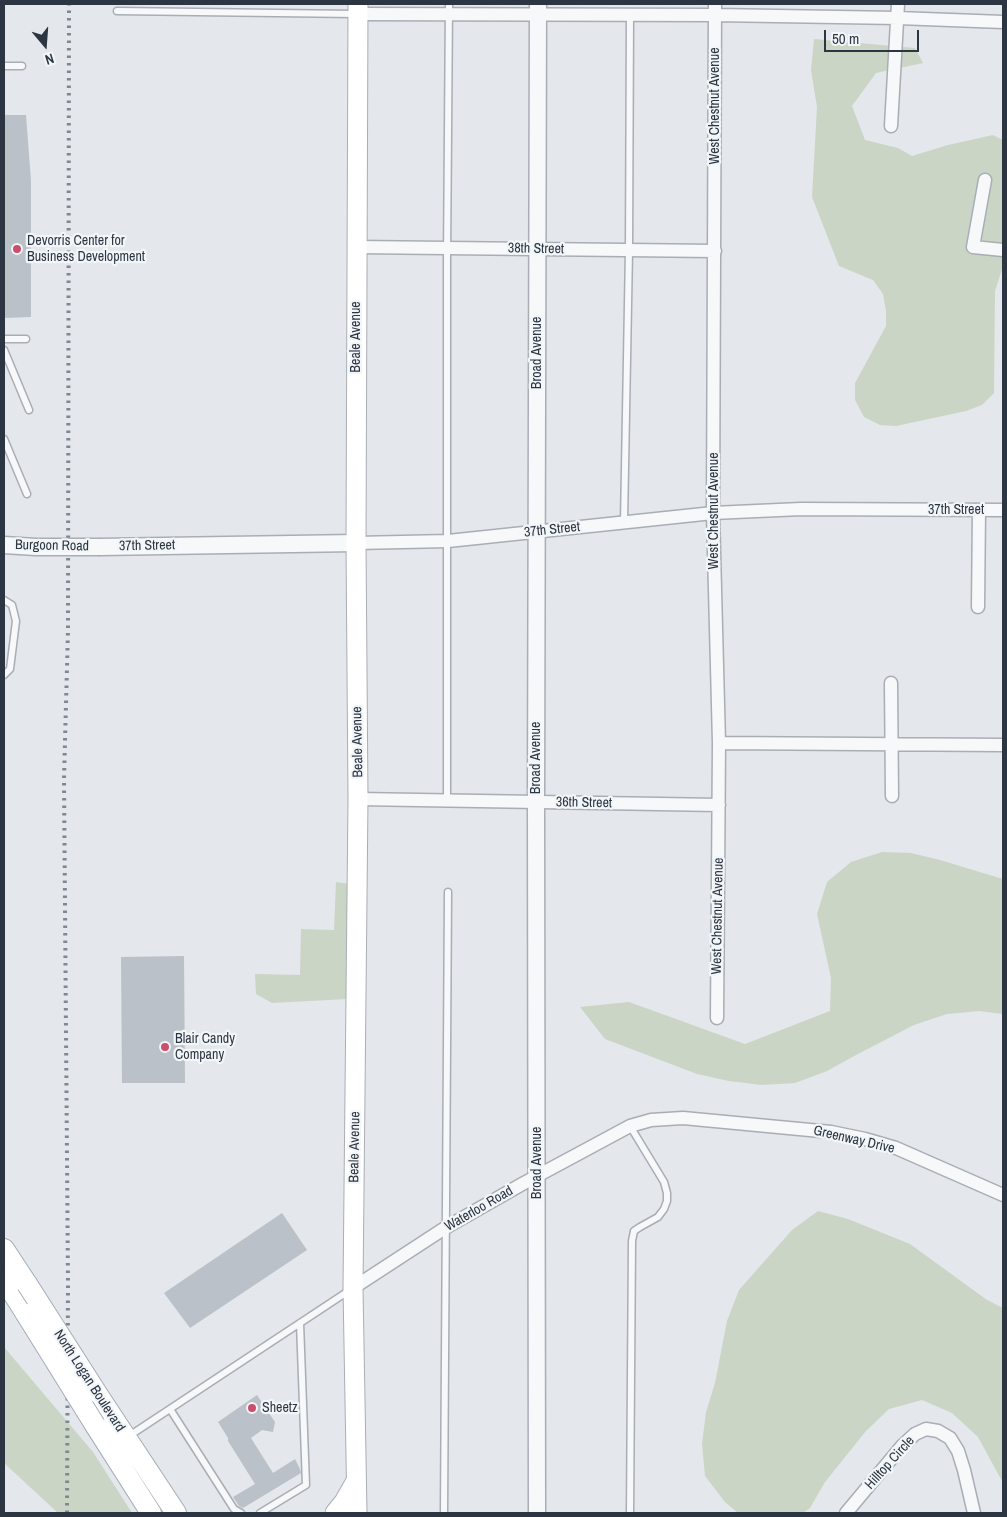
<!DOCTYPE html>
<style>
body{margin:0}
#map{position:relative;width:1007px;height:1517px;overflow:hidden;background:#e4e7eb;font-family:"Archivo Narrow",sans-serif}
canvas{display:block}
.frame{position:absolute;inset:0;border:5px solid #2c3643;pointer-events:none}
.north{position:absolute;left:20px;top:20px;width:50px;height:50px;-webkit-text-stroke:4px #f3f6f8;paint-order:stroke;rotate:162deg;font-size:14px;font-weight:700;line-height:20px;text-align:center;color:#2c3643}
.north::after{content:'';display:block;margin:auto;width:18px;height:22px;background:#2c3643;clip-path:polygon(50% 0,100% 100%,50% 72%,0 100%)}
.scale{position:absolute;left:824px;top:30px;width:95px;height:22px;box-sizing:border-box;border:2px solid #2c3643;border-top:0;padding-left:6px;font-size:15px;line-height:18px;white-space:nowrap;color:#2c3643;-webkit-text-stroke:4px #f3f6f8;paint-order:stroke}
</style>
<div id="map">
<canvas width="1007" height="1517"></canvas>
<div class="frame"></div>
<div class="north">N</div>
<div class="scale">50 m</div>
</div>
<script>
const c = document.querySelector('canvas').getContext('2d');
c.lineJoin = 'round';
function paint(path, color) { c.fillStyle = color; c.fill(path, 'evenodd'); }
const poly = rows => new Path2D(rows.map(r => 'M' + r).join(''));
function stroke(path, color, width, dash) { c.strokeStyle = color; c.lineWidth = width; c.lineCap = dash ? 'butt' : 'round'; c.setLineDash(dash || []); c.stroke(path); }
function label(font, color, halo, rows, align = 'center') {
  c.font = font + ' "Archivo Narrow",sans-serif'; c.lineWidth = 4.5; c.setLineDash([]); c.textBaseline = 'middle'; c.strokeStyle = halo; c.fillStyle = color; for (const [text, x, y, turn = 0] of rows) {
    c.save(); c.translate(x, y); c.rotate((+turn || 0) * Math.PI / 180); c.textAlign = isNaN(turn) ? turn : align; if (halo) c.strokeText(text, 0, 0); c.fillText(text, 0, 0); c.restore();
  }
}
paint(poly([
 [814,39,915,48,923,63,876,73,852,106,865,140,898,148,912,156,948,145,993,135,1003,140,1003,266,995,291,994,393,982,405,966,411,896,426,880,425,864,417,855,400,855,383,886,326,886,311,883,294,873,280,839,266,812,197,817,107,811,70],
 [882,852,911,853,940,860,1003,879,1003,1014,979,1011,947,1014,914,1025,856,1055,827,1071,795,1083,762,1085,729,1081,697,1074,605,1039,580,1007,629,1002,745,1044,830,1011,831,978,817,914,827,882,851,862],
 [336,882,349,884,347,999,272,1003,256,994,255,974,300,975,301,929,334,930],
 [818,1211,848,1219,910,1244,987,1300,1003,1308,1003,1483,978,1437,952,1413,922,1400,889,1409,866,1431,825,1482,810,1508,803,1513,738,1513,725,1502,705,1476,702,1444,706,1412,715,1383,727,1321,739,1290,792,1230],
 [4,1347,93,1452,132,1513,58,1513,4,1463]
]), '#cbd5c5');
paint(poly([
 [4,115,26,115,31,181,31,317,4,318],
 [184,956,185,1083,122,1083,121,957],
 [282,1213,307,1250,190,1328,164,1293],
 [257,1395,275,1422,273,1432,262,1430,251,1438,273,1473,295,1459,300,1469,301,1473,243,1508,239,1506,233,1497,255,1484,228,1441,228,1438,218,1422]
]), '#bbc1c8');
const service = poly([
 [117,11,356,14],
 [4,66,22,66],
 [4,339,26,339],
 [4,350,29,410],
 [4,439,27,494],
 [624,522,629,250,630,15],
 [4,600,12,605,16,621,10,669,4,675],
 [447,801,447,258,449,4],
 [170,1409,234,1509,241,1513],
 [129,1436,350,1290],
 [260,1513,306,1485,300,1323],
 [444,1513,448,892],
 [630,1513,632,1241,634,1231,640,1227,658,1217,664,1209,667,1201,667,1193,664,1182,630,1126]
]);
const minor = poly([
 [715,4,713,513,719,743,717,1018],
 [358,14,715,15,898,18,1003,22],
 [891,126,898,4],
 [985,180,973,247,1003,250],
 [356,247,715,251],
 [356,543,448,541,713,513,801,509,1003,510],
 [978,607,979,510],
 [891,683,892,796],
 [719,743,1003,745],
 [358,799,719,805],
 [353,1288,445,1228,524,1183,630,1126,651,1120,683,1118,831,1132,865,1139,896,1148,1003,1195],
 [846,1513,902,1446,915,1434,926,1429,938,1431,950,1438,958,1451,964,1470,974,1513]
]);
const tertiary = poly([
 [100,547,356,543],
 [537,1513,536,802,538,4]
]);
const secondary = poly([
 [335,1513,344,1502,356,1481],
 [357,1513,353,1288,358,799,356,543,358,4]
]);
const primary = poly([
 [4,1249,27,1284],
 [4,1279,26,1314],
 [96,1392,176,1513],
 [95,1425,151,1513]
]);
stroke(service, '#a9aeb5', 9);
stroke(minor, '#a9aeb5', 15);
stroke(tertiary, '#a9aeb5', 19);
stroke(secondary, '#a9aeb5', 21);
stroke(primary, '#a3adb7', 22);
stroke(service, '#f6f8f9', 6);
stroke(minor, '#f6f8f9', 12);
stroke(tertiary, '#f6f8f9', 16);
stroke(secondary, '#fff', 19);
stroke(primary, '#fff', 20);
stroke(poly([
 [67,1513,68,1284,64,779,68,630,69,4]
]), '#7d8894', 4, [2.5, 5]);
const tertiaryBridge = poly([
 [4,545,36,547,100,547]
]);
const primaryBridge = poly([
 [27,1284,96,1392],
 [26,1314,95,1425]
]);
stroke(tertiaryBridge, '#a9aeb5', 19, []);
stroke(primaryBridge, '#a3adb7', 22, []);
stroke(tertiaryBridge, '#f6f8f9', 16);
stroke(primaryBridge, '#fff', 20);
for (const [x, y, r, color] of [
 [17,249,5,"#cb4e6d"],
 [165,1047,5,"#cb4e6d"],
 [252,1408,5,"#cb4e6d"]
]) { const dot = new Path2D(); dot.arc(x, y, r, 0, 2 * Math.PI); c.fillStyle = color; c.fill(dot); stroke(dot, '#f3f6f8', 2); }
label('14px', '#2c3643', '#f3f6f8', [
 ["West Chestnut Avenue",715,106,-90],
 ["38th Street",536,249,1],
 ["Beale Avenue",356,337,-90],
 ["Broad Avenue",537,353,-90],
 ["37th Street",956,510],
 ["West Chestnut Avenue",714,511,-90],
 ["37th Street",552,530,-6],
 ["Burgoon Road",52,546,1],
 ["37th Street",147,546,-1],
 ["Beale Avenue",358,742,-91],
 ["Broad Avenue",536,758,-90],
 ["36th Street",584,803,1],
 ["West Chestnut Avenue",718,916,-89],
 ["Greenway Drive",854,1140,13],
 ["Beale Avenue",355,1147,-89],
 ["Broad Avenue",537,1163,-90],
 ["Waterloo Road",479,1209,-30],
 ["North Logan Boulevard",89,1381,57],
 ["Hilltop Circle",890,1463,-48]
]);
label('14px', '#2c3643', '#f3f6f8', [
 ["Devorris Center for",27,241],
 ["Business Development",27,257],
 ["Blair Candy",175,1039],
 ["Company",175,1055],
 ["Sheetz",262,1408]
], 'left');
</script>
